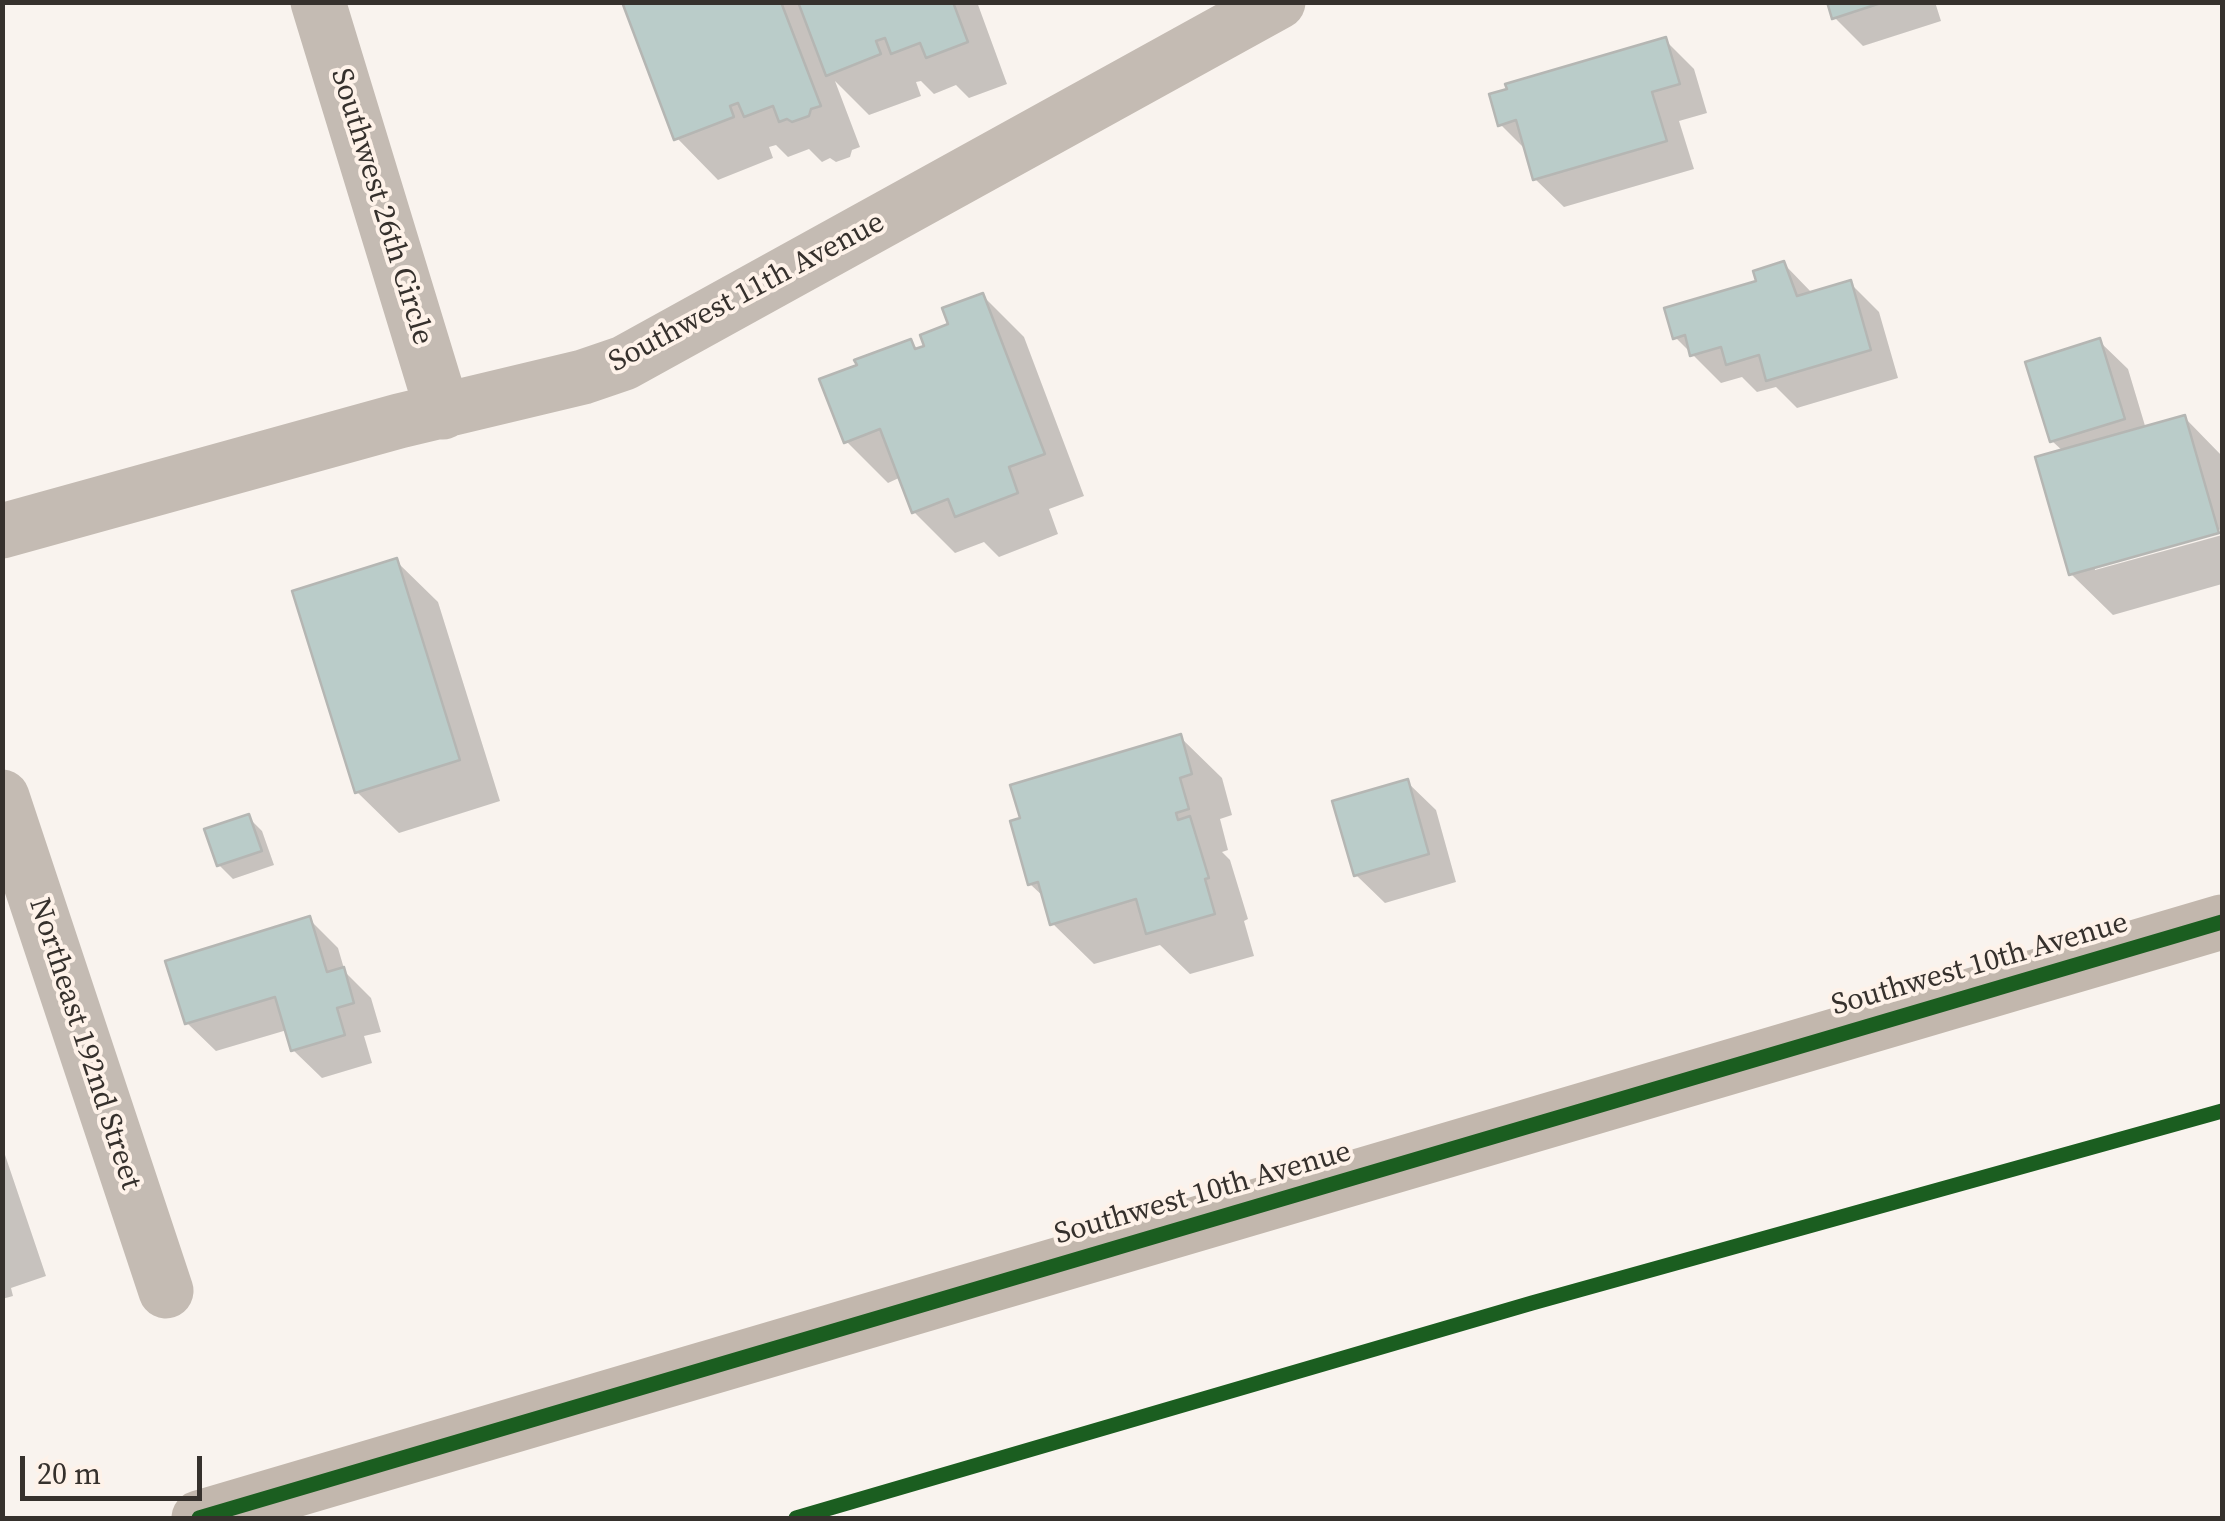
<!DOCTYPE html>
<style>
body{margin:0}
#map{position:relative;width:2225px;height:1521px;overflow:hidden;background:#f9f3ee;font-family:"Source Serif 4",serif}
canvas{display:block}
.frame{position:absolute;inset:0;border:5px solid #36312d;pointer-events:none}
.scale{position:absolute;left:20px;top:1456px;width:182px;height:45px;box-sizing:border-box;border:5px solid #36312d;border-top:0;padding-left:12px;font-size:30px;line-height:35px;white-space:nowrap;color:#36312d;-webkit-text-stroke:8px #fef2e9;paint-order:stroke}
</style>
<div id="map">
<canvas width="2225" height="1521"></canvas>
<div class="frame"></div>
<div class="scale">20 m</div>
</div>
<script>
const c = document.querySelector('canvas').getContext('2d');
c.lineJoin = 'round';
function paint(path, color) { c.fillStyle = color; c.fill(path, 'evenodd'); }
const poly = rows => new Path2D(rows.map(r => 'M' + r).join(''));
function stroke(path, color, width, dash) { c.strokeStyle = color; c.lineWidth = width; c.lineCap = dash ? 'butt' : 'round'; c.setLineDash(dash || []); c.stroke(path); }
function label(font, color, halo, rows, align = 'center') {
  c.font = font + ' "Source Serif 4",serif'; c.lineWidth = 8; c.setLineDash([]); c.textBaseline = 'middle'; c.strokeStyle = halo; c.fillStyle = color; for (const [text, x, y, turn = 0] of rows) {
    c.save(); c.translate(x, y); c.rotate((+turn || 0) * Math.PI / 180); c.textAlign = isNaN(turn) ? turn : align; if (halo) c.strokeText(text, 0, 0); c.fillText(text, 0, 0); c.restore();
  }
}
paint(poly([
 [625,2,977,2,1007,84,969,98,956,85,934,94,921,81,916,82,921,96,869,115,835,81,860,147,852,150,850,157,836,162,830,158,822,162,809,149,788,157,776,145,769,147,773,158,718,180,677,138],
 [1829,2,1935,2,1941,21,1863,46,1835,18],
 [1665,40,1694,69,1707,113,1679,121,1694,169,1564,207,1535,179,1527,151,1501,125],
 [1784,264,1813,294,1850,283,1879,312,1898,378,1797,408,1776,387,1757,392,1742,377,1721,383,1675,337],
 [983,296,1024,337,1084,496,1049,509,1058,534,999,557,984,542,955,553,914,512,901,477,888,483,846,441,910,342,919,350],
 [2099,341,2128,369,2146,429,2185,418,2222,456,2222,529,2095,565,2095,570,2222,535,2222,584,2113,615,2071,574,2064,452,2052,441],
 [396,561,438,602,500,801,399,833,357,792],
 [1180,737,1222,778,1232,815,1220,819,1228,850,1222,852,1230,860,1248,919,1244,921,1254,956,1190,974,1160,945,1094,964,1052,923,1045,898,1030,884],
 [1407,782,1436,810,1456,882,1385,903,1356,875],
 [248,817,262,831,274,865,233,879,219,865],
 [309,919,338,948,345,972,371,998,381,1032,364,1036,372,1063,322,1078,293,1050,287,1030,216,1051,187,1023],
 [2,1146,46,1276,11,1288,13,1296,2,1299]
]), '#0003');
const building = poly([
 [622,2,781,2,821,106,811,109,809,116,792,122,787,119,779,122,773,106,744,117,738,103,730,106,734,117,674,140,622,2],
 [798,2,953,2,968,42,926,58,920,43,891,54,885,38,876,41,881,54,826,76,798,2],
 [1827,2,1884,2,1832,19,1827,2],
 [1666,37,1680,84,1652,92,1667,141,1533,180,1516,120,1498,126,1489,94,1507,89,1505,84,1666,37],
 [1784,261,1797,296,1851,280,1871,350,1766,381,1759,355,1726,365,1721,347,1690,356,1685,335,1673,339,1664,308,1756,281,1753,271,1784,261],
 [983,293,1045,454,1009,467,1018,493,955,517,948,499,912,513,880,429,844,443,819,379,857,365,854,360,911,339,915,349,924,346,920,335,948,324,942,308,983,293],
 [2100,338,2125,419,2050,442,2025,362,2100,338],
 [2185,415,2219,533,2069,575,2035,457,2185,415],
 [397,558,460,760,355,793,292,591,397,558],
 [1181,734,1192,774,1180,778,1189,809,1176,813,1178,820,1190,816,1209,878,1205,879,1215,914,1146,934,1136,899,1050,925,1038,882,1028,885,1010,821,1020,818,1010,785,1181,734],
 [1408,779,1429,854,1354,876,1332,801,1408,779],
 [249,814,262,851,217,866,204,829,249,814],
 [310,916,327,972,344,967,354,1003,337,1008,345,1035,291,1051,275,997,185,1024,165,961,310,916]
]);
paint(building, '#baccc9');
stroke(building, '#b5b6b3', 2.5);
stroke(poly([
 [318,2,443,412],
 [2,531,399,421,583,377,624,363,1278,2],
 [2,797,166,1291]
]), '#c4bbb3', 55);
stroke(poly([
 [199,1518,2222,922]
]), '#c2b7ad', 55);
stroke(poly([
 [199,1518,2222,922],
 [796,1518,1532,1303,2222,1111]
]), '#1b5e20', 15);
label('30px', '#36312d', '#fef2e9', [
 ["Southwest 26th Circle",381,207,73],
 ["Southwest 11th Avenue",747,293,-28],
 ["Southwest 10th Avenue",1980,965,-16],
 ["Northeast 192nd Street",84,1044,72],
 ["Southwest 10th Avenue",1203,1194,-16]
]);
</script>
